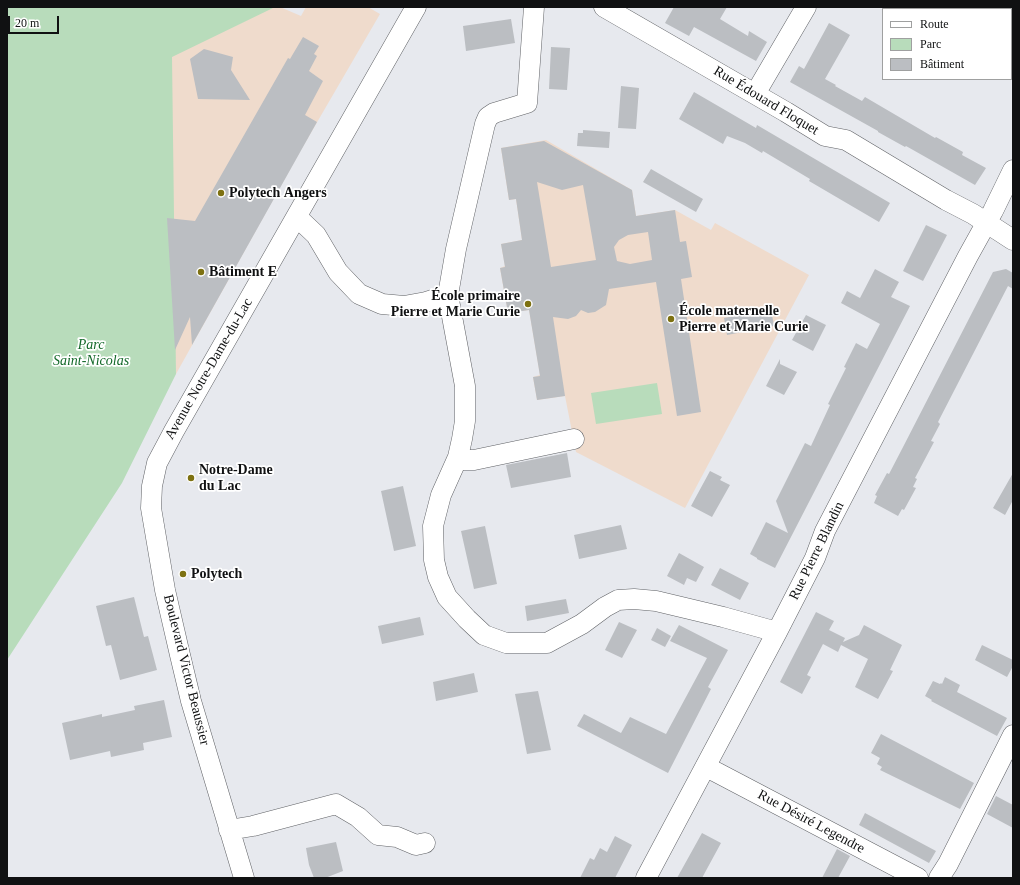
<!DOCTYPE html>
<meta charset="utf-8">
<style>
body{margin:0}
#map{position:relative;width:1020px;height:885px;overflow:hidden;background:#e7e9ee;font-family:Georgia,serif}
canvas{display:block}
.frame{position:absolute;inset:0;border:8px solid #101112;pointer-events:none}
.legend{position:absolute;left:882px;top:8px;width:130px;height:72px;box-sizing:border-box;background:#fff;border:1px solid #9fa0a0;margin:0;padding:5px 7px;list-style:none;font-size:12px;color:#101112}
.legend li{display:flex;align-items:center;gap:8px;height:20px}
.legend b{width:20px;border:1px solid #9fa0a0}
.scale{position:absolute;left:8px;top:16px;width:51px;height:18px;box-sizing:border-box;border:2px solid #101112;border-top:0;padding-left:5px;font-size:12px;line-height:14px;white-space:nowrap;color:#101112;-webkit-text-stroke:3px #fff;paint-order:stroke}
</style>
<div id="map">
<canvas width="1020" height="885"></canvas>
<div class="frame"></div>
<ul class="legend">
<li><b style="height:5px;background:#fff"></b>Route</li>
<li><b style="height:11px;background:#b8dcbb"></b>Parc</li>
<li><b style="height:11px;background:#bbbec2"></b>Bâtiment</li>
</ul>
<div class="scale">20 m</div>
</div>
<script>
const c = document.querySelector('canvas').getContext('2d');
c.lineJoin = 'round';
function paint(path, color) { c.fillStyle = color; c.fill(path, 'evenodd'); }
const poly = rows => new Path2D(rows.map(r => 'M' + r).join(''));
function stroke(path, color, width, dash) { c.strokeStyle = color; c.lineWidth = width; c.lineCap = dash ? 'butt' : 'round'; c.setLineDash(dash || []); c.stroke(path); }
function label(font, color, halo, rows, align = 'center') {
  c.font = font + ' Georgia,serif'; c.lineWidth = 3.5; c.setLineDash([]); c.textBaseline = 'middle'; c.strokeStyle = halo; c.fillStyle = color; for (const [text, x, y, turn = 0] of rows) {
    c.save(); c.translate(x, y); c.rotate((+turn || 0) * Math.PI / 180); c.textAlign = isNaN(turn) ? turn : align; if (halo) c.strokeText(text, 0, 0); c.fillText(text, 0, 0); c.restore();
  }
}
paint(poly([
 [166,7,280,7,301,16,306,7,368,7,380,14,298,155,176,374,167,218],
 [546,140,632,190,636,216,675,210,711,230,715,223,809,275,685,508,576,452,565,396,537,400,533,377,540,375,529,310,508,313,500,268,505,266,501,244,522,240,516,199,509,200,501,148]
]), '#efdbcc');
paint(poly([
 [7,7,275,7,172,57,176,374,122,483,7,660],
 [657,383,662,414,596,424,591,393]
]), '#b8dcbb');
paint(poly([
 [674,7,727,7,720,19,748,36,749,31,767,42,756,61,694,27,689,36,665,23],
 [511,19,515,43,466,51,463,26],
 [829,23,850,35,825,79,836,85,835,86,862,101,865,97,935,138,936,137,963,152,962,155,986,168,975,185,906,146,905,147,878,132,878,131,790,82,799,66,804,69],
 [303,37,319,46,314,54,317,56,309,71,323,81,305,115,317,122,192,345,190,317,175,350,167,218,195,221,288,58,290,59],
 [551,47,570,48,567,90,549,89],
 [204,49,233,57,231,70,250,100,198,99,190,59],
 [621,86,639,88,636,129,618,128],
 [694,92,756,128,757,125,890,203,879,222,809,181,810,179,763,151,762,153,745,143,727,136,723,144,679,119],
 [583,130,610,132,609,148,577,146,578,133,583,133],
 [544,141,632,190,636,216,675,210,680,242,686,241,692,277,681,279,701,412,677,416,656,282,609,289,606,305,595,312,588,313,581,310,576,316,568,319,553,317,565,396,537,400,533,377,540,376,529,310,508,313,500,268,505,267,501,244,522,240,516,199,509,200,501,148],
 [537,182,562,190,583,185,596,260,551,267],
 [648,232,652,260,630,264,617,261,614,247,619,240,628,235],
 [651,169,703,199,696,212,643,182],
 [926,225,947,235,923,281,903,271],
 [875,269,899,282,891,297,910,306,775,568,757,559,757,558,750,554,766,522,788,533,776,501,805,443,811,446,830,405,828,404,846,368,844,367,856,343,867,349,880,324,841,303,847,291,860,298],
 [1006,269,1013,273,1013,289,1008,286,938,422,940,424,931,441,934,442,915,478,917,479,913,487,916,488,904,510,902,509,898,516,874,503,877,496,875,495,887,473,889,474,902,449,993,272],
 [771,309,774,326,727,335,724,318],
 [806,315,826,325,813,351,792,340],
 [780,359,780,364,797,372,784,395,766,386],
 [567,453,571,477,511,488,506,465],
 [710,471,722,477,720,480,730,485,712,517,691,506],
 [1013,473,1013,500,1005,515,993,508],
 [403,486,416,546,394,551,381,491],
 [621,525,627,549,579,559,574,535],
 [485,526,497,584,474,589,461,531],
 [679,553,704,567,696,582,687,578,684,585,667,576],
 [720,568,749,583,740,600,711,585],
 [134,597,144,637,148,636,157,670,120,680,111,645,106,646,96,606],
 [566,599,569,613,527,621,525,606],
 [816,612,834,621,829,630,845,638,843,642,859,635,864,625,902,645,890,670,893,671,878,699,855,687,868,659,841,645,838,652,823,644,807,675,811,677,802,694,780,682],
 [420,617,424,635,382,644,378,626],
 [619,622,637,630,622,658,605,650],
 [679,625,728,650,708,687,711,689,668,773,577,726,584,714,621,733,630,717,666,734,707,658,670,641],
 [657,628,671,636,665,647,651,640],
 [982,645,1013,660,1013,666,1007,677,975,660],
 [474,673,478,692,436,701,433,682],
 [945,677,960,685,957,692,1007,718,997,736,931,701,932,700,925,696,933,681,940,684,941,683,942,684],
 [538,691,551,750,527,754,515,694],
 [164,700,172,737,143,743,144,750,111,757,110,751,70,760,62,723,102,714,102,717,135,710,134,706],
 [881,734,974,783,960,809,880,770,882,767,877,764,880,758,871,753],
 [996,796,1013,805,1013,828,987,814],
 [865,813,936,851,929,863,859,825],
 [702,833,721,843,702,878,677,878],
 [615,836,632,845,615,878,580,878,590,858,594,860,600,848,607,852],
 [336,842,343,871,325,878,314,878,309,865,306,848],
 [837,849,850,856,838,878,822,878]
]), '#bbbec2');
const minor = poly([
 [534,7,527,103,494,113,488,117,485,124,456,249,448,295,465,386,465,421,462,439,458,457,441,495,433,526,434,560,438,577,447,597,467,619,484,635,506,643,547,643,582,624,605,607,618,600,634,599,656,601,723,617,777,632],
 [604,7,786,112,825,136,846,140,946,200,973,214,1013,240],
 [755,94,806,7],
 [297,217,316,235,338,272,359,294,382,304,404,306,426,302,448,295],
 [458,457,463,460,474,460,574,439],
 [705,767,716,772,918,878],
 [229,830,253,826,336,804,358,817,378,835,397,837,416,845,425,843],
 [244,878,191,701,180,655,165,590,151,508,152,486,157,463,174,431,416,7],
 [646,878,777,632,815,558,825,531,968,256,993,211,1013,170],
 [939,878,948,864,1013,735]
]);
stroke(minor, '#606266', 21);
stroke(minor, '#fff', 20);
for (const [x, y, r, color] of [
 [221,193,4,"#7d7111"],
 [201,272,4,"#7d7111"],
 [528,304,4,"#7d7111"],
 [671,319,4,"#7d7111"],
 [191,478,4,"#7d7111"],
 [183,574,4,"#7d7111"]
]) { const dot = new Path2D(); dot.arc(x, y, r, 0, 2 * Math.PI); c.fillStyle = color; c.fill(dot); stroke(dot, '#fff', 1.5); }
label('14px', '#101112', '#fff', [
 ["Rue Édouard Floquet",766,101,31],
 ["Avenue Notre-Dame-du-Lac",209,369,-60],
 ["Rue Pierre Blandin",817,551,-64],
 ["Boulevard Victor Beaussier",186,670,76],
 ["Rue Désiré Legendre",811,822,28]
]);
label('bold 14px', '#101112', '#fff', [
 ["Polytech Angers",229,193],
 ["Bâtiment E",209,272],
 ["École primaire",520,296,"right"],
 ["Pierre et Marie Curie",520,312,"right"],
 ["École maternelle",679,311],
 ["Pierre et Marie Curie",679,327],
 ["Notre-Dame",199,470],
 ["du Lac",199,486],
 ["Polytech",191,574]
], 'left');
label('italic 14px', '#136929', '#fff', [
 ["Parc",91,345],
 ["Saint-Nicolas",91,361]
]);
</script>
